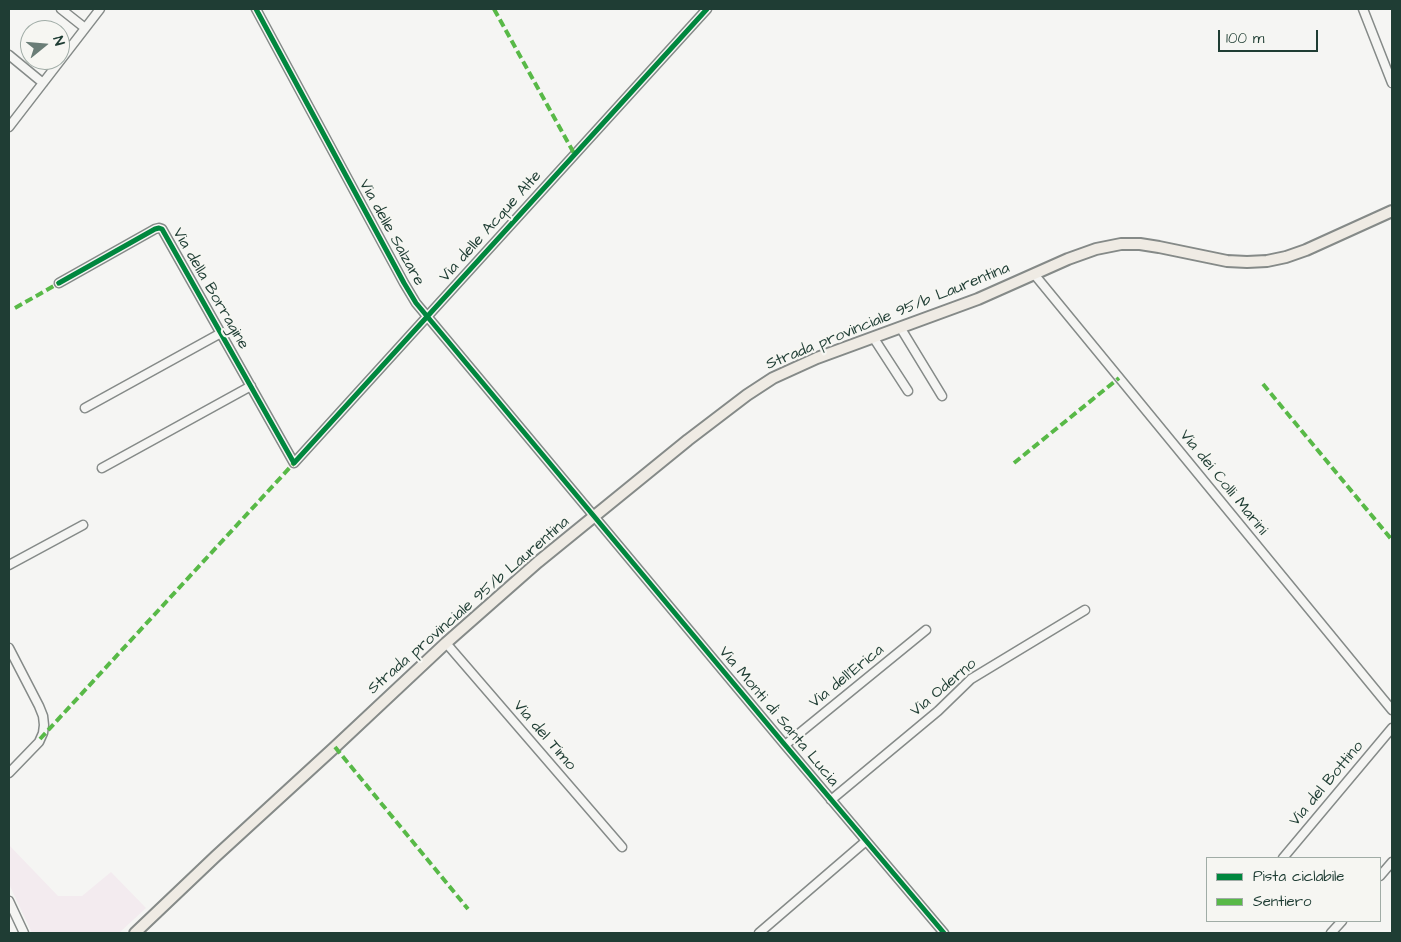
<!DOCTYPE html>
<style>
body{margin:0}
#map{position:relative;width:1401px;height:942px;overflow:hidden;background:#f5f5f3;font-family:"Architects Daughter",sans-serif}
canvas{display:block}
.frame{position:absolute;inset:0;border:10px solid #1f3d34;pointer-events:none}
.legend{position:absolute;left:1206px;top:857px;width:175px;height:65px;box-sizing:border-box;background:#f6f6f2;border:1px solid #a0aca6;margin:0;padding:6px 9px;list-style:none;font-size:15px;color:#1f3d34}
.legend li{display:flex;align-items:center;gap:10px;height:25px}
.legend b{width:25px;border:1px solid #a0aca6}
.north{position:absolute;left:20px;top:20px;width:50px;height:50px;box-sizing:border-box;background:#f6f6f2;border:1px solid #a0aca6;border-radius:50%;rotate:73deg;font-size:14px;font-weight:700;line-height:20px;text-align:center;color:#1f3d34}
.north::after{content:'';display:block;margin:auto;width:18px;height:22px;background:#6a7d77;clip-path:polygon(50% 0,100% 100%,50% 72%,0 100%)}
.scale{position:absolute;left:1218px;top:30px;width:100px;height:22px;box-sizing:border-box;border:2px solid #1f3d34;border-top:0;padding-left:6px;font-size:15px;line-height:18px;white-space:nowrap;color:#1f3d34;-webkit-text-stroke:4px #f6f6f2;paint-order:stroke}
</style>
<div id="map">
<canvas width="1401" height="942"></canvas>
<div class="frame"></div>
<ul class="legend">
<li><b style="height:6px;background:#00873e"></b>Pista ciclabile</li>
<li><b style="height:6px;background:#58b947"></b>Sentiero</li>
</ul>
<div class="north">N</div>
<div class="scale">100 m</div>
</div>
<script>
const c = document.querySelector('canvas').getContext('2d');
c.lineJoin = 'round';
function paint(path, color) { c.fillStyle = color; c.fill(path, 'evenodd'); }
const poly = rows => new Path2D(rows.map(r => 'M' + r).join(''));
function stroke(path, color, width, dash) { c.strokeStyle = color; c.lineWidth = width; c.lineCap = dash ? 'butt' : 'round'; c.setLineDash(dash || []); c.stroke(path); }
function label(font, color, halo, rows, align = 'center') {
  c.font = font + ' "Architects Daughter",sans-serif'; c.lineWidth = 4.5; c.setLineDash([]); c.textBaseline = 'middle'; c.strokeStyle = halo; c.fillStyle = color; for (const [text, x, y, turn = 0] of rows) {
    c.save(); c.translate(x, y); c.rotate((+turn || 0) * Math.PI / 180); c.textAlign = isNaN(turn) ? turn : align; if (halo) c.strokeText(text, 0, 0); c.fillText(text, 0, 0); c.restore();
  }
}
paint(poly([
 [9,845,58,896,82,896,111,872,146,908,119,933,32,933,9,884]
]), '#f3ebef');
const minor = poly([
 [61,9,85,28],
 [256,9,404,283,416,303,785,745,944,933],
 [1363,9,1392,83],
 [9,55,43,83],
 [9,127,100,9],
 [1034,274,1392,710],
 [59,283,155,229,159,228,162,229,294,463,707,9],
 [900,327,942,396],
 [873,337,908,391],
 [85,408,221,333],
 [102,468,251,386],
 [9,565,83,525],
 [446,643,622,847],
 [9,648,39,706,43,716,44,725,43,733,39,742,9,773],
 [785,745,926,630],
 [831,800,938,711,971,679,1085,610],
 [1283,858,1392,728],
 [1380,876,1392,862],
 [9,901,24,933],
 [759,933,866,841],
 [1331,933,1342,921]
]);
const major = poly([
 [135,933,216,856,335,747,446,643,538,562,688,440,747,395,773,378,817,358,978,299,1068,259,1096,249,1121,244,1140,244,1159,247,1227,261,1247,262,1267,261,1286,257,1306,250,1392,211]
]);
stroke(minor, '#858a88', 11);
stroke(major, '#858a88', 14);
stroke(minor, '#f5f5f3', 8);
stroke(major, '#efebe4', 10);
stroke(poly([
 [494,9,575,155],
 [15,308,59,283],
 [1263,384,1392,540],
 [1014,463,1119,378],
 [40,739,294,463],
 [335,747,468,909]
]), '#58b947', 4, [8, 4]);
stroke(poly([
 [256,9,404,283,416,303,785,745,944,933],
 [59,283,155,229,159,228,162,229,294,463,707,9]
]), '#00873e', 5);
label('16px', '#1f3d34', '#f6f6f2', [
 ["Via delle Acque Alte",491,227,-48],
 ["Via delle Salzare",391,233,61],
 ["Via della Borragine",210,289,60],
 ["Strada provinciale 95/b Laurentina",888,317,-22],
 ["Via dei Colli Marini",1223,483,51],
 ["Strada provinciale 95/b Laurentina",469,606,-41],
 ["Via dell'Erica",847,677,-39],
 ["Via Oderno",944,688,-40],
 ["Via Monti di Santa Lucia",778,717,50],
 ["Via del Timo",544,736,49],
 ["Via del Bottino",1327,784,-50]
]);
</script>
